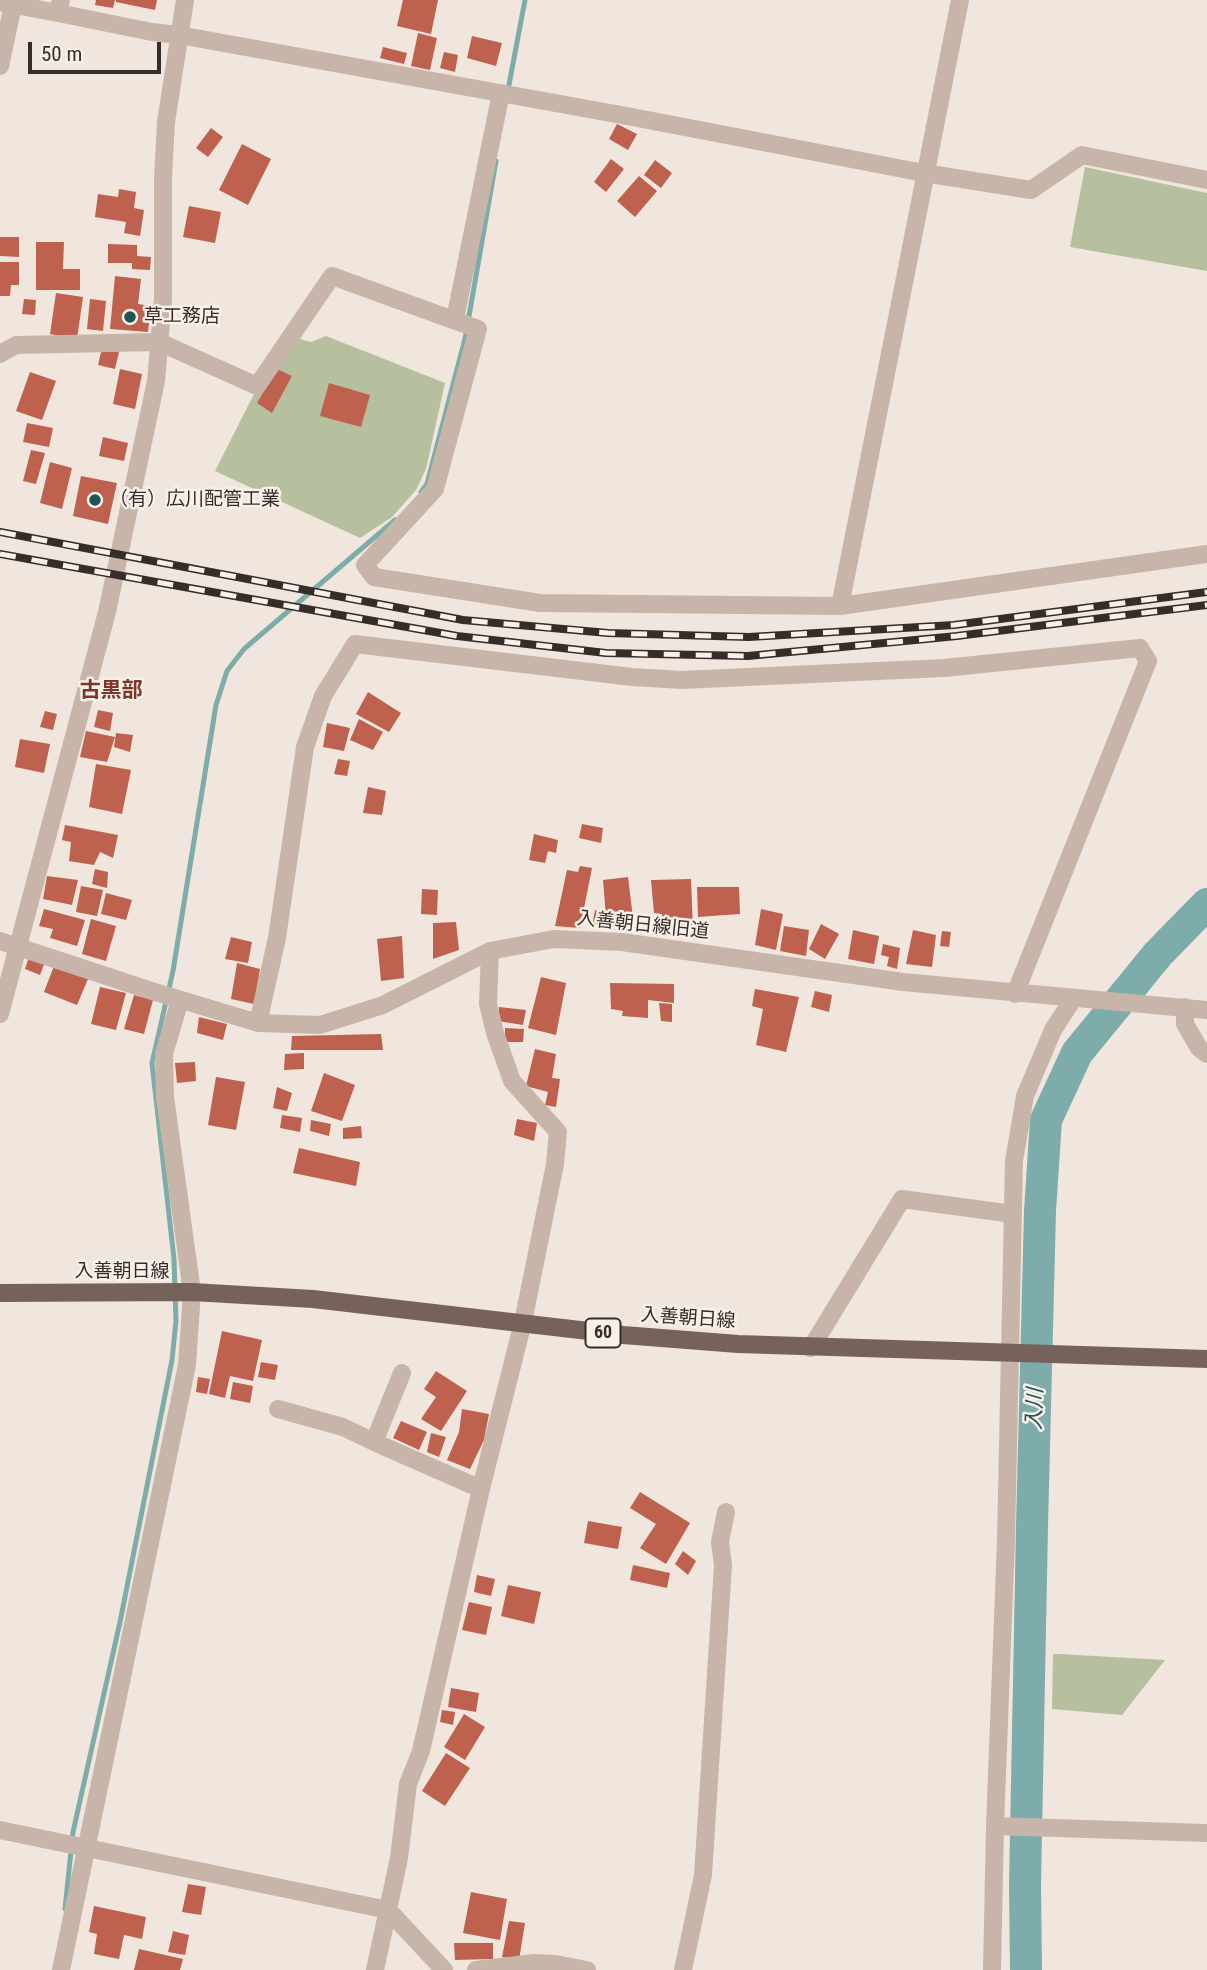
<!DOCTYPE html>
<meta charset="utf-8">
<style>
body{margin:0}
#map{position:relative;width:1207px;height:1970px;overflow:hidden;background:#f1e6dd;font-family:"Roboto Condensed",sans-serif}
canvas{display:block}
.scale{position:absolute;left:28px;top:42px;width:133px;height:32px;box-sizing:border-box;border:4px solid #362c29;border-top:0;padding-left:9px;font-size:21px;line-height:24px;white-space:nowrap;color:#362c29;-webkit-text-stroke:5px #f8f0e9;paint-order:stroke}
</style>
<div id="map">
<canvas width="1207" height="1970"></canvas>
<div class="scale">50 m</div>
</div>
<script>
const c = document.querySelector('canvas').getContext('2d');
c.lineJoin = 'round';
function paint(path, color) { c.fillStyle = color; c.fill(path, 'evenodd'); }
const poly = rows => new Path2D(rows.map(r => 'M' + r).join(''));
function stroke(path, color, width, dash) { c.strokeStyle = color; c.lineWidth = width; c.lineCap = dash ? 'butt' : 'round'; c.setLineDash(dash || []); c.stroke(path); }
function label(font, color, halo, rows, align = 'center') {
  c.font = font + ' "Roboto Condensed","Noto Sans JP",sans-serif'; c.lineWidth = 5; c.setLineDash([]); c.textBaseline = 'middle'; c.strokeStyle = halo; c.fillStyle = color; for (const [text, x, y, turn = 0] of rows) {
    c.save(); c.translate(x, y); c.rotate((+turn || 0) * Math.PI / 180); c.textAlign = isNaN(turn) ? turn : align; if (halo) c.strokeText(text, 0, 0); c.fillText(text, 0, 0); c.restore();
  }
}
paint(poly([
 [1085,167,1207,193,1207,271,1070,247],
 [326,336,445,383,426,469,416,490,392,517,360,538,215,471,255,392,296,338,311,342],
 [1053,1654,1059,1654,1165,1660,1122,1715,1052,1709]
]), '#b6bf9e');
stroke(poly([
 [508,90,525,0],
 [421,492,427,484,465,339,496,161],
 [65,1909,73,1832,120,1622,172,1360,176,1321,174,1259,152,1063,173,971,216,705,227,671,244,649,395,520]
]), '#7eacaa', 5);
stroke(poly([
 [1026,1970,1025,1885,1032,1526,1040,1211,1046,1120,1077,1053,1158,954,1207,904]
]), '#7eacaa', 32);
paint(poly([
 [96,0,115,0,113,8,95,5],
 [116,0,157,0,155,10,116,2],
 [403,0,438,0,431,34,397,26],
 [418,33,437,38,430,70,411,66],
 [472,36,502,43,496,66,467,58],
 [383,47,407,53,404,64,380,58],
 [444,52,458,55,455,72,440,68],
 [617,124,637,134,628,150,609,139],
 [211,128,223,137,208,157,196,148],
 [242,144,271,159,248,205,219,190],
 [611,159,624,169,606,192,594,182],
 [655,160,672,173,661,188,644,175],
 [639,176,657,191,635,217,617,201],
 [119,189,136,192,134,208,144,210,140,236,124,233,126,222,95,217,98,194,118,197],
 [189,206,221,212,215,243,183,237],
 [0,237,19,237,19,257,0,256],
 [36,242,64,242,63,269,80,269,80,290,36,290],
 [108,244,137,245,137,256,151,257,150,270,132,269,132,263,108,263],
 [0,262,19,262,19,285,11,285,10,296,0,296],
 [115,276,141,279,138,304,151,306,148,332,110,329],
 [56,293,83,297,77,339,50,334],
 [24,299,36,300,35,315,22,314],
 [90,299,106,301,103,331,87,329],
 [102,348,119,352,115,369,98,365],
 [120,369,142,374,135,409,113,404],
 [277,369,292,376,272,413,257,403],
 [30,372,56,381,42,420,16,411],
 [329,383,370,395,361,427,320,416],
 [27,423,53,428,49,447,23,442],
 [103,437,128,443,124,461,99,456],
 [31,450,45,453,36,484,23,481],
 [50,462,72,468,62,509,40,503],
 [81,476,117,483,108,524,73,516],
 [368,692,401,713,389,732,356,714],
 [98,710,113,713,110,731,94,727],
 [45,711,57,714,53,730,40,727],
 [359,719,383,732,373,750,350,740],
 [327,723,350,728,344,751,323,747],
 [86,731,115,737,107,762,80,757],
 [116,733,133,735,130,752,114,747],
 [20,739,50,744,44,773,15,767],
 [338,759,350,761,347,776,334,774],
 [96,764,131,770,122,814,89,807],
 [368,787,386,791,382,815,363,813],
 [582,824,603,828,601,843,579,838],
 [65,825,118,835,113,858,100,852,94,865,69,861,71,842,62,840],
 [534,834,558,840,556,853,548,851,545,863,529,860],
 [580,866,592,868,580,928,555,926,567,870,578,872],
 [95,869,108,872,107,888,92,884],
 [47,876,78,880,72,905,43,899],
 [628,877,634,926,607,928,603,880],
 [691,879,693,929,664,930,662,914,654,913,651,880],
 [81,886,103,890,97,916,76,912],
 [697,887,739,887,740,914,698,917],
 [422,889,438,890,437,915,421,914],
 [106,893,132,900,126,920,101,914],
 [44,909,85,920,77,946,50,938,53,929,39,926],
 [761,909,783,914,776,950,755,945],
 [595,910,603,912,599,927,592,927],
 [91,919,116,926,106,961,82,954],
 [456,922,459,950,433,959,433,923],
 [821,924,839,934,825,959,809,949],
 [784,926,809,930,806,956,780,951],
 [853,930,879,936,874,964,848,959],
 [913,930,936,935,932,967,906,964],
 [942,931,951,932,949,947,940,946],
 [402,936,404,978,381,981,377,939],
 [231,937,252,942,248,963,225,959],
 [883,944,900,948,897,969,887,966,889,957,881,955],
 [29,957,45,962,40,975,25,969],
 [237,963,260,969,254,1004,231,999],
 [54,966,88,979,77,1005,44,992],
 [541,977,566,983,556,1035,528,1028],
 [610,983,674,984,674,1003,648,1000,648,1018,622,1016,623,1011,611,1009],
 [100,987,126,993,116,1030,91,1024],
 [755,989,799,997,786,1052,756,1045,763,1009,752,1006],
 [815,991,832,995,829,1012,811,1007],
 [134,995,153,1000,144,1034,124,1029],
 [659,1003,672,1004,672,1022,661,1021],
 [499,1007,526,1010,523,1025,498,1021],
 [199,1017,227,1024,223,1040,197,1033],
 [505,1028,524,1029,523,1042,505,1042],
 [381,1034,383,1050,291,1050,292,1036],
 [535,1049,556,1054,552,1078,560,1079,556,1107,545,1105,548,1092,526,1086],
 [304,1053,304,1069,284,1070,285,1054],
 [195,1062,196,1081,177,1083,175,1063],
 [324,1073,355,1085,342,1121,311,1111],
 [216,1077,245,1082,236,1130,208,1125],
 [277,1087,292,1093,287,1111,273,1108],
 [282,1115,302,1118,300,1132,280,1128],
 [517,1119,537,1123,534,1141,514,1135],
 [311,1120,331,1124,329,1136,310,1131],
 [361,1126,362,1138,343,1139,343,1128],
 [299,1148,360,1162,356,1186,293,1173],
 [222,1331,262,1340,253,1381,230,1376,225,1398,209,1394],
 [261,1362,278,1365,275,1380,258,1377],
 [436,1371,467,1391,441,1431,421,1419,436,1397,424,1389],
 [198,1377,210,1379,207,1394,196,1392],
 [233,1382,253,1386,250,1403,230,1399],
 [462,1409,489,1414,484,1440,470,1469,447,1460,459,1432],
 [401,1421,427,1432,419,1450,393,1438],
 [431,1433,446,1437,439,1457,427,1452],
 [640,1492,690,1523,666,1564,640,1548,656,1524,630,1508],
 [588,1521,622,1527,618,1549,584,1543],
 [683,1551,696,1561,688,1575,675,1564],
 [633,1565,670,1573,667,1588,630,1580],
 [477,1575,495,1579,491,1596,474,1592],
 [508,1585,541,1592,534,1624,501,1616],
 [469,1602,492,1607,486,1635,462,1630],
 [451,1688,479,1693,476,1712,448,1707],
 [442,1710,455,1712,453,1725,440,1722],
 [464,1714,485,1727,465,1760,444,1747],
 [446,1753,470,1768,445,1806,422,1791],
 [188,1884,206,1887,201,1915,182,1912],
 [471,1892,507,1899,500,1940,463,1933],
 [94,1906,146,1917,142,1939,124,1935,119,1959,94,1954,97,1934,89,1932],
 [509,1921,525,1923,519,1960,502,1957],
 [173,1931,189,1935,185,1955,168,1952],
 [454,1943,493,1943,493,1959,455,1960],
 [139,1949,183,1959,180,1970,134,1970]
]), '#be614e');
stroke(poly([
 [0,2,58,13,61,0],
 [58,13,152,32,179,35,627,116,924,173,1031,190,1082,155,1207,180],
 [0,66,13,5],
 [455,319,501,93],
 [0,354,16,345,159,342,257,386,332,276,478,329,435,489,365,565,374,577,540,603,840,606,1207,554],
 [840,606,960,0],
 [0,941,155,992,258,1023,320,1025,383,1005,490,951,554,939,622,942,903,982,1207,1010],
 [1185,1007,1185,1024,1199,1048,1207,1054],
 [0,1014,107,612,156,381,163,299,163,178,166,122,185,0],
 [258,1023,277,938,305,747,323,696,355,644,632,677,682,680,944,668,1140,648,1148,661,1015,994],
 [811,1348,902,1199,1013,1214],
 [402,1373,374,1442,481,1489],
 [278,1409,343,1427,374,1442],
 [995,1826,1207,1833],
 [0,1830,388,1910,444,1970],
 [61,1970,187,1365,192,1292,165,1097,164,1054,180,1000],
 [375,1970,399,1858,408,1784,421,1751,481,1489,523,1322,555,1164,558,1132,512,1081,495,1033,488,1004,490,951],
 [476,1970,534,1963,555,1964,587,1970],
 [683,1970,703,1875,723,1565,720,1542,726,1512],
 [992,1970,995,1826,1006,1540,1014,1161,1025,1096,1053,1030,1073,999]
]), '#c8b5aa', 18);
stroke(poly([
 [0,1293,192,1292,313,1299,623,1335,738,1344,1207,1359]
]), '#77625b', 18);
const rail = poly([
 [0,532,463,620,608,633,749,637,954,625,1207,592],
 [0,554,457,636,606,653,748,656,957,636,1207,605]
]);
stroke(rail, '#362c29', 8);
stroke(rail, '#f8f0e9', 5, [16]);
for (const [x, y, r, color] of [
 [130,317,7,"#215554"],
 [95,500,7,"#215554"]
]) { const dot = new Path2D(); dot.arc(x, y, r, 0, 2 * Math.PI); c.fillStyle = color; c.fill(dot); stroke(dot, '#f8f0e9', 2.5); }
for (const [x, y, w] of [
 [603,1333,35]
]) { const box = new Path2D(); box.roundRect(x - w / 2, y - 14.5, w, 29, 5); c.fillStyle = '#f8f0e9'; c.fill(box); stroke(box, '#362c29', 2); }
label('bold 18px', '#362c29', null, [
 ["60",603,1333]
]);
label('19px', '#362c29', '#f8f0e9', [
 ["草工務店",144,317],
 ["（有）広川配管工業",109,500]
], 'left');
label('19px', '#362c29', '#f8f0e9', [
 ["入善朝日線旧道",643,926,6],
 ["入善朝日線",122,1272],
 ["入善朝日線",688,1319,4]
]);
label('bold 21px', '#7f3627', '#f8f0e9', [
 ["古黒部",111,692]
]);
label('italic 21px', '#215554', '#f8f0e9', [
 ["入川",1036,1409,-88]
]);
</script>
